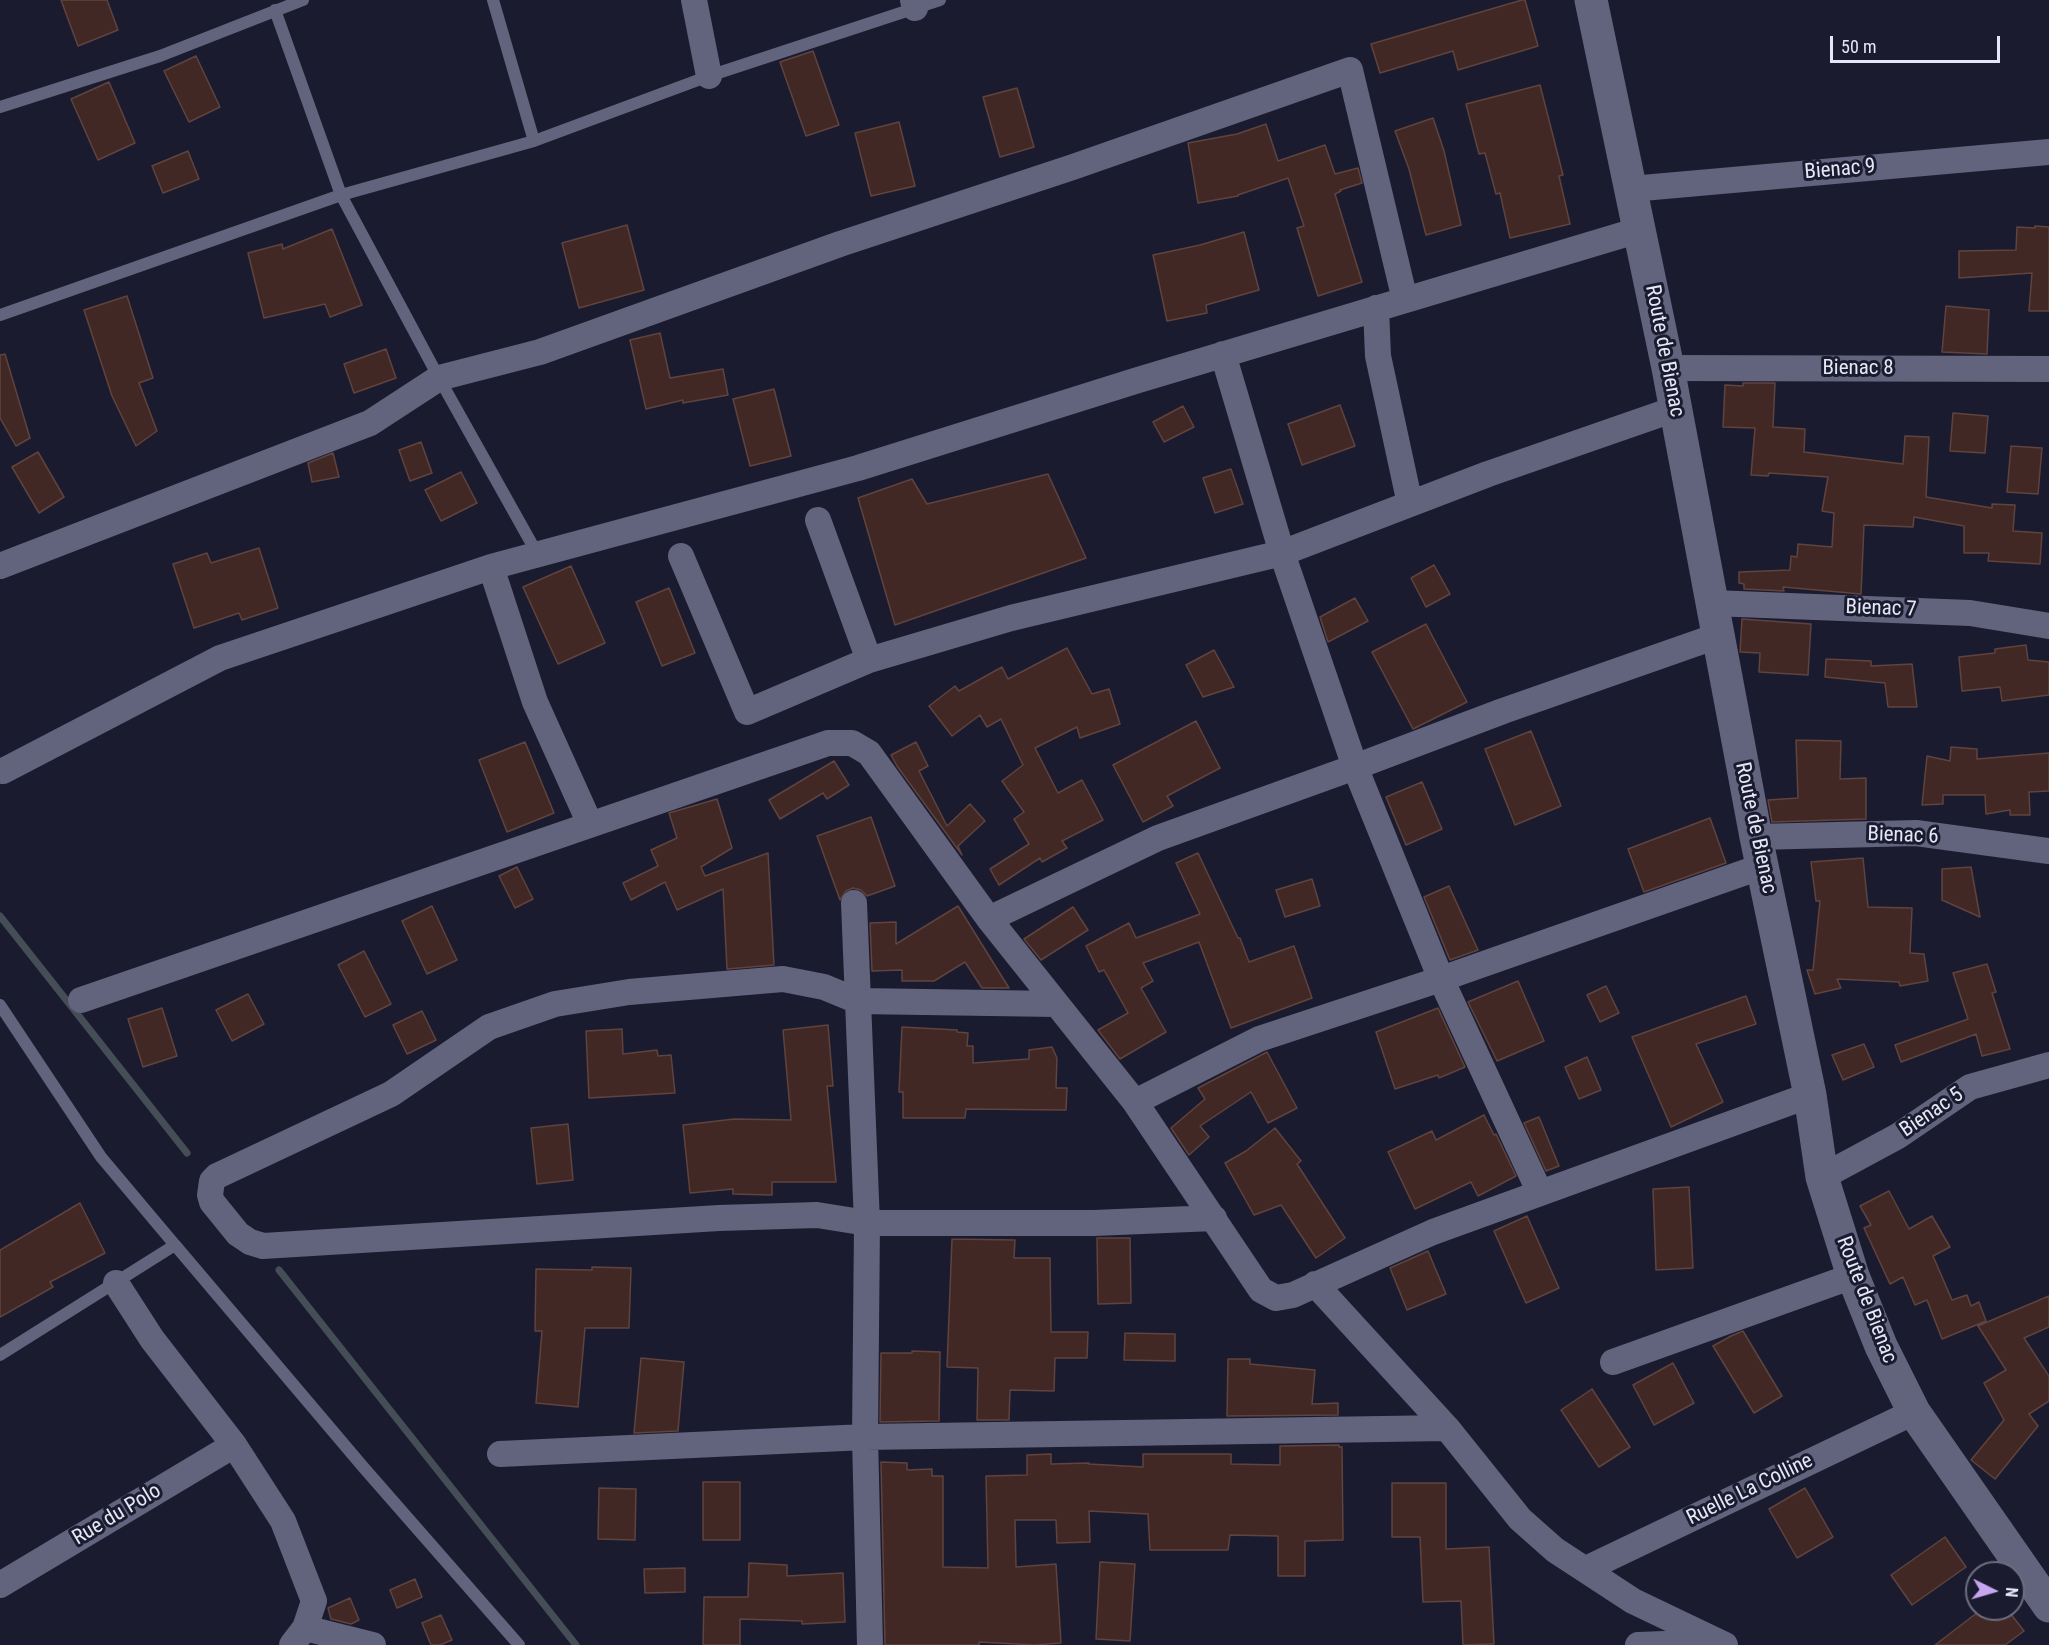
<!DOCTYPE html>
<style>
body{margin:0}
#map{position:relative;width:2049px;height:1645px;overflow:hidden;background:#1b1b30;font-family:"Roboto Condensed",sans-serif}
canvas{display:block}
.north{position:absolute;left:1965px;top:1561px;width:60px;height:60px;box-sizing:border-box;background:#1b1b30;border:2px solid #6c6d7f;border-radius:50%;rotate:95deg;font-size:16px;font-weight:700;line-height:24px;text-align:center;color:#e6e7f6}
.north::after{content:'';display:block;margin:auto;width:21px;height:27px;background:#c6a6f0;clip-path:polygon(50% 0,100% 100%,50% 72%,0 100%)}
.scale{position:absolute;left:1830px;top:36px;width:170px;height:27px;box-sizing:border-box;border:3px solid #e6e7f6;border-top:0;padding-left:8px;font-size:18px;line-height:21px;white-space:nowrap;color:#e6e7f6;-webkit-text-stroke:4px #1b1b30;paint-order:stroke}
</style>
<div id="map">
<canvas width="2049" height="1645"></canvas>
<div class="north">N</div>
<div class="scale">50 m</div>
</div>
<script>
const c = document.querySelector('canvas').getContext('2d');
c.lineJoin = 'round';
const poly = rows => new Path2D(rows.map(r => 'M' + r).join(''));
function stroke(path, color, width, dash) { c.strokeStyle = color; c.lineWidth = width; c.lineCap = dash ? 'butt' : 'round'; c.setLineDash(dash || []); c.stroke(path); }
function paint(path, color) { c.fillStyle = color; c.fill(path, 'evenodd'); }
function label(font, color, halo, rows, align = 'center') {
  c.font = font + ' "Roboto Condensed",sans-serif'; c.lineWidth = 6; c.setLineDash([]); c.textBaseline = 'middle'; c.strokeStyle = halo; c.fillStyle = color; for (const [text, x, y, turn = 0] of rows) {
    c.save(); c.translate(x, y); c.rotate((+turn || 0) * Math.PI / 180); c.textAlign = isNaN(turn) ? turn : align; if (halo) c.strokeText(text, 0, 0); c.fillText(text, 0, 0); c.restore();
  }
}
stroke(poly([
 [0,916,187,1153],
 [279,1270,576,1645]
]), '#454d57', 7);
const building = poly([
 [61,0,107,0,118,30,78,46,61,0],
 [1522,0,1525,0,1538,46,1458,70,1453,51,1380,73,1371,44,1522,0],
 [813,51,839,125,806,136,780,62,813,51],
 [196,56,220,107,189,122,164,71,196,56],
 [109,82,135,143,98,160,71,99,109,82],
 [1540,85,1563,175,1559,176,1570,224,1510,238,1500,193,1496,194,1485,153,1479,154,1466,104,1540,85],
 [1017,88,1034,147,1000,157,983,97,1017,88],
 [1433,118,1444,151,1461,225,1426,235,1409,169,1395,131,1433,118],
 [899,122,915,186,871,196,855,133,899,122],
 [1266,124,1278,161,1325,145,1335,174,1358,168,1362,183,1340,190,1341,191,1335,194,1362,282,1318,296,1297,228,1304,226,1288,178,1238,195,1238,196,1198,203,1188,143,1237,134,1266,124],
 [188,151,199,179,163,193,152,166,188,151],
 [627,225,644,290,579,308,562,243,627,225],
 [2035,226,2049,227,2049,311,2029,311,2032,273,1959,278,1959,251,2016,250,2017,227,2035,228,2035,226],
 [332,229,362,305,330,317,325,304,264,318,248,253,282,244,283,249,332,229],
 [1244,232,1259,290,1206,305,1207,313,1167,321,1153,255,1200,245,1244,232],
 [127,296,153,378,139,383,157,431,136,446,112,396,84,310,127,296],
 [1946,306,1989,310,1987,354,1942,352,1946,306],
 [660,333,670,378,723,369,728,395,683,403,683,400,646,409,630,340,660,333],
 [386,349,396,378,354,393,344,364,386,349],
 [5,354,30,438,16,446,0,418,0,355,5,354],
 [1743,383,1775,383,1773,427,1805,429,1804,452,1903,464,1905,436,1929,437,1926,497,1992,508,1992,504,2015,505,2013,531,2042,533,2040,564,1988,561,1989,553,1964,553,1964,526,1914,517,1913,527,1864,525,1861,594,1783,587,1784,591,1744,589,1744,584,1739,583,1739,572,1790,570,1791,556,1797,557,1798,544,1832,547,1834,513,1822,511,1828,477,1769,473,1768,476,1751,475,1755,428,1723,427,1725,385,1743,386,1743,383],
 [774,389,791,456,750,466,733,399,774,389],
 [1340,405,1355,446,1302,465,1288,424,1340,405],
 [1183,406,1194,427,1164,442,1153,422,1183,406],
 [1953,413,1988,416,1985,453,1950,451,1953,413],
 [421,442,432,473,410,481,399,450,421,442],
 [2011,446,2042,448,2038,494,2007,492,2011,446],
 [38,452,64,497,39,513,12,467,38,452],
 [333,453,339,477,312,482,308,463,333,453],
 [1231,469,1243,504,1215,513,1203,478,1231,469],
 [461,472,477,503,441,521,425,490,461,472],
 [1048,474,1086,558,895,625,858,498,912,479,927,504,1048,474],
 [259,548,278,608,242,620,239,613,194,628,173,564,207,553,211,563,259,548],
 [1434,565,1450,594,1426,607,1411,578,1434,565],
 [571,566,605,643,558,664,523,587,571,566],
 [669,588,695,653,662,666,636,602,669,588],
 [1355,598,1368,621,1328,642,1320,617,1355,598],
 [1742,619,1811,624,1808,675,1759,672,1760,653,1740,652,1742,619],
 [1426,624,1467,702,1413,729,1372,652,1426,624],
 [2026,645,2028,660,2049,662,2049,695,2002,701,2000,687,1962,691,1959,657,1995,653,1995,649,2026,645],
 [1067,648,1092,694,1109,689,1120,724,1080,738,1077,727,1035,748,1058,793,1082,780,1103,820,1062,841,1067,848,1042,862,1040,858,999,885,990,869,1029,844,1014,819,1024,812,1002,781,1023,765,1001,719,987,727,980,715,952,736,929,706,955,686,959,691,1002,667,1008,679,1067,648],
 [1214,650,1234,687,1203,697,1186,665,1214,650],
 [1826,659,1871,661,1871,666,1912,664,1917,707,1888,707,1885,683,1825,677,1826,659],
 [1196,721,1220,768,1167,796,1173,806,1143,822,1113,765,1196,721],
 [1531,731,1561,806,1515,825,1485,749,1531,731],
 [1796,740,1841,741,1840,779,1866,778,1866,819,1772,822,1768,800,1798,798,1796,740],
 [525,742,554,813,507,832,479,760,525,742],
 [916,742,928,766,919,771,947,826,970,804,985,821,958,846,962,855,897,766,891,755,916,742],
 [1951,747,1977,749,1977,759,2049,753,2049,791,2029,792,2030,815,2010,815,2010,810,1986,814,1985,795,1943,795,1943,804,1922,805,1927,756,1950,761,1951,747],
 [834,761,849,785,827,799,823,793,780,819,769,800,834,761],
 [1422,782,1442,829,1406,845,1386,797,1422,782],
 [717,799,732,848,701,867,705,876,768,853,774,965,727,969,723,889,677,910,665,882,631,900,623,883,658,866,651,850,677,838,669,813,717,799],
 [871,817,895,886,867,896,861,890,853,888,846,891,840,900,817,836,871,817],
 [1710,818,1726,863,1644,892,1628,849,1710,818],
 [1198,853,1238,938,1240,938,1249,962,1294,946,1312,998,1231,1028,1199,942,1143,963,1153,981,1141,988,1166,1032,1120,1059,1098,1030,1128,1013,1104,970,1099,972,1086,946,1129,923,1136,938,1200,914,1176,863,1198,853],
 [1863,858,1868,907,1912,908,1910,953,1924,954,1928,981,1900,986,1899,982,1837,979,1841,988,1815,994,1807,970,1813,970,1820,901,1816,901,1811,862,1863,858],
 [517,867,533,899,515,908,499,876,517,867],
 [1971,867,1980,917,1942,900,1942,869,1971,867],
 [1312,879,1320,906,1285,917,1276,890,1312,879],
 [1449,886,1478,950,1450,960,1424,897,1449,886],
 [432,906,457,960,427,974,402,921,432,906],
 [958,906,1009,988,982,988,965,962,934,981,902,981,902,970,872,971,870,923,896,922,896,944,958,906],
 [1073,907,1088,930,1041,960,1024,939,1073,907],
 [364,951,391,1004,365,1017,338,965,364,951],
 [1987,964,1996,992,1992,993,2010,1049,1982,1056,1976,1034,1901,1062,1895,1045,1968,1019,1953,973,1987,964],
 [1518,981,1544,1041,1497,1061,1468,1002,1518,981],
 [1606,986,1619,1013,1600,1022,1587,995,1606,986],
 [248,994,264,1024,232,1041,216,1010,248,994],
 [1746,996,1756,1024,1696,1044,1723,1102,1671,1127,1632,1037,1746,996],
 [162,1008,177,1056,143,1067,128,1019,162,1008],
 [1438,1008,1465,1067,1439,1078,1438,1075,1395,1089,1376,1032,1438,1008],
 [422,1011,436,1040,407,1054,393,1025,422,1011],
 [828,1025,833,1086,827,1086,836,1182,772,1182,772,1195,733,1194,733,1189,690,1193,683,1125,734,1119,791,1120,783,1030,828,1025],
 [902,1027,957,1030,957,1032,968,1033,967,1046,973,1046,973,1063,1029,1059,1029,1050,1052,1047,1057,1058,1056,1088,1067,1088,1066,1110,966,1109,965,1118,903,1118,903,1092,899,1092,902,1027],
 [622,1029,623,1054,657,1050,658,1056,671,1055,675,1093,589,1098,586,1031,622,1029],
 [1864,1044,1874,1067,1843,1080,1832,1055,1864,1044],
 [1267,1052,1297,1108,1268,1123,1251,1092,1200,1126,1209,1137,1189,1155,1171,1128,1205,1099,1198,1088,1267,1052],
 [1587,1057,1601,1090,1579,1099,1565,1067,1587,1057],
 [1484,1115,1494,1135,1496,1134,1516,1176,1478,1196,1471,1182,1415,1209,1388,1152,1432,1131,1436,1140,1484,1115],
 [1539,1117,1559,1166,1546,1171,1524,1123,1539,1117],
 [568,1124,573,1180,537,1184,531,1128,568,1124],
 [1275,1128,1301,1161,1297,1164,1345,1238,1316,1258,1281,1205,1254,1215,1225,1163,1246,1151,1275,1128],
 [1689,1187,1693,1268,1656,1270,1653,1189,1689,1187],
 [1889,1191,1909,1229,1932,1216,1950,1247,1933,1256,1952,1300,1967,1295,1971,1306,1979,1302,1986,1321,1942,1339,1927,1300,1915,1305,1903,1277,1890,1284,1864,1228,1871,1225,1860,1206,1889,1191],
 [80,1203,105,1253,50,1282,53,1287,0,1317,0,1250,80,1203],
 [1527,1216,1559,1288,1526,1303,1494,1231,1527,1216],
 [1097,1238,1130,1238,1131,1303,1098,1304,1097,1238],
 [952,1239,1015,1240,1014,1258,1050,1258,1051,1332,1088,1332,1087,1358,1055,1358,1054,1391,1010,1390,1009,1420,977,1420,978,1368,947,1367,952,1239],
 [1428,1251,1446,1294,1407,1310,1390,1268,1428,1251],
 [592,1267,631,1268,629,1328,585,1328,578,1407,536,1403,542,1331,535,1331,536,1269,592,1270,592,1267],
 [2049,1296,2049,1327,2024,1338,2049,1376,2049,1401,2029,1414,2038,1426,1995,1479,1971,1460,2004,1420,1984,1383,2006,1370,1978,1326,2049,1296],
 [1743,1331,1782,1396,1754,1413,1713,1346,1731,1336,1743,1331],
 [1125,1333,1175,1334,1175,1361,1124,1360,1125,1333],
 [912,1351,940,1352,939,1421,880,1422,881,1353,912,1353,912,1351],
 [641,1358,684,1362,678,1431,634,1433,641,1358],
 [1228,1359,1250,1359,1250,1364,1315,1370,1312,1404,1338,1403,1338,1415,1227,1416,1228,1359],
 [1673,1363,1694,1403,1654,1425,1633,1385,1673,1363],
 [1592,1389,1630,1447,1599,1467,1561,1410,1592,1389],
 [1339,1445,1339,1447,1342,1447,1343,1540,1305,1541,1305,1576,1278,1576,1278,1536,1230,1535,1228,1550,1150,1550,1148,1514,1089,1511,1090,1542,1057,1543,1056,1520,1015,1520,1016,1567,1056,1564,1061,1643,1035,1645,979,1642,979,1645,885,1645,881,1462,907,1463,907,1470,932,1469,932,1476,943,1476,943,1567,988,1568,986,1476,1027,1475,1027,1455,1051,1454,1051,1464,1089,1463,1089,1464,1143,1467,1143,1454,1231,1454,1231,1464,1280,1465,1280,1446,1339,1445],
 [703,1482,740,1482,740,1540,703,1540,703,1482],
 [1392,1483,1446,1483,1446,1549,1489,1547,1494,1644,1463,1645,1461,1601,1423,1602,1420,1537,1392,1537,1392,1483],
 [599,1488,636,1489,635,1540,598,1539,599,1488],
 [1805,1488,1833,1537,1797,1558,1769,1509,1805,1488],
 [1945,1537,1966,1567,1912,1605,1891,1575,1945,1537],
 [1100,1562,1135,1564,1130,1641,1096,1639,1100,1562],
 [749,1563,787,1565,787,1576,843,1573,845,1622,802,1624,802,1621,740,1619,740,1645,703,1645,704,1597,748,1597,749,1563],
 [685,1568,685,1592,645,1593,644,1569,685,1568],
 [415,1579,422,1597,397,1608,390,1590,415,1579],
 [350,1598,359,1620,351,1624,331,1619,328,1608,350,1598],
 [1982,1609,2007,1609,2024,1631,2005,1645,1935,1645,1982,1609],
 [441,1615,452,1640,440,1645,431,1645,422,1623,441,1615]
]);
paint(building, '#422824');
stroke(building, '#5f433e', 1.5);
stroke(poly([
 [493,0,534,141],
 [275,10,341,195,439,378,538,555],
 [0,107,160,56,303,0],
 [0,315,341,195,534,141,709,76,940,0],
 [0,1005,101,1157,175,1245,0,1355],
 [175,1245,364,1468,519,1645]
]), '#62637d', 12);
stroke(poly([
 [694,0,709,76],
 [913,0,915,8],
 [1631,189,2049,152],
 [1376,308,1378,356,1410,504],
 [1223,354,1282,553,1355,767,1441,979,1540,1193],
 [1668,368,2049,369],
 [818,520,869,660],
 [681,556,747,712,869,660,1011,618,1282,553,1488,474,1675,409],
 [0,566,370,423,439,378,540,352,840,244,1073,167,1350,70,1405,300],
 [491,567,535,702,590,824],
 [1712,603,1970,613,2049,626],
 [3,771,220,658,491,567,858,468,1135,381,1639,230],
 [1756,837,1916,833,2049,851],
 [854,903,867,1223,865,1437,870,1645],
 [989,919,1158,838,1355,767,1503,711,1717,636],
 [81,1000,828,743,852,743,869,753,989,919,1135,1102,1259,1039,1441,979,1763,866],
 [1056,1004,858,1001,824,987,783,979,629,992,555,1004,489,1027,391,1094,217,1176,212,1181,210,1195,212,1202,238,1234,250,1242,263,1246,719,1218,817,1215,867,1223,1094,1223,1214,1218],
 [1135,1102,1261,1290,1276,1298,1293,1295,1433,1232,1810,1095],
 [1822,1177,1898,1136,1970,1087,2049,1065],
 [116,1283,152,1339,234,1445,283,1521,314,1601,305,1628,292,1645],
 [1315,1284,1447,1428,1520,1519,1555,1550,1633,1601,1725,1645],
 [1613,1362,1853,1276],
 [500,1454,865,1437,1447,1428],
 [1586,1569,1914,1412],
 [0,1585,234,1445],
 [305,1628,373,1645],
 [1638,1645,1717,1642]
]), '#62637d', 26);
stroke(poly([
 [1591,0,1668,368,1756,837,1810,1095,1822,1177,1853,1276,1881,1346,1914,1412,2049,1606]
]), '#62637d', 33);
label('21px', '#e6e7f6', '#1b1b30', [
 ["Bienac 9",1840,170,-5],
 ["Route de Bienac",1664,351,79],
 ["Bienac 8",1858,369],
 ["Bienac 7",1881,609,2],
 ["Route de Bienac",1755,828,78],
 ["Bienac 6",1903,836,2],
 ["Bienac 5",1932,1113,-34],
 ["Route de Bienac",1866,1300,69],
 ["Ruelle La Colline",1750,1490,-26],
 ["Rue du Polo",117,1515,-31]
]);
</script>
